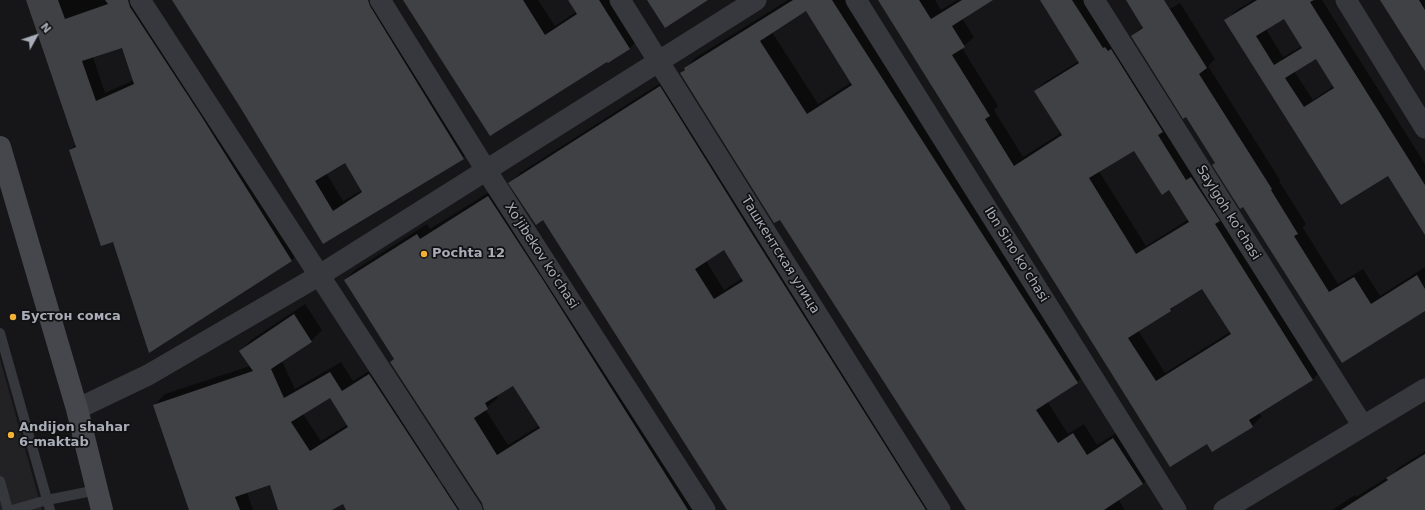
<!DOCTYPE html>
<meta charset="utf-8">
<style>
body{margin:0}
#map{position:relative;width:1425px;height:510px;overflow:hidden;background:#161618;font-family:"DejaVu Sans",sans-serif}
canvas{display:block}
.north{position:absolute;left:16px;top:16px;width:40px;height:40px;-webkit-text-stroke:3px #111113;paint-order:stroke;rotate:50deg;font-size:11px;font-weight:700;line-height:16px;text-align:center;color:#a8adb8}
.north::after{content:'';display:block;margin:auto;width:14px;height:18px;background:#a8adb8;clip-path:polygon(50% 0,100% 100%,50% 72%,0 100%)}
</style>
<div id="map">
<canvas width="1425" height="510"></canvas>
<div class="north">N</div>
</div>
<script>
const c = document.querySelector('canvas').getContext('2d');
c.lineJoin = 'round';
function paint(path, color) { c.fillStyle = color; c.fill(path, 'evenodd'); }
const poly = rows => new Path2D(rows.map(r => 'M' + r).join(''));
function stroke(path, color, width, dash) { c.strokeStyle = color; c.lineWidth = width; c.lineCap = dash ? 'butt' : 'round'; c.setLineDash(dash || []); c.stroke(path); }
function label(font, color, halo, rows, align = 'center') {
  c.font = font + ' "DejaVu Sans",sans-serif'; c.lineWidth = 3.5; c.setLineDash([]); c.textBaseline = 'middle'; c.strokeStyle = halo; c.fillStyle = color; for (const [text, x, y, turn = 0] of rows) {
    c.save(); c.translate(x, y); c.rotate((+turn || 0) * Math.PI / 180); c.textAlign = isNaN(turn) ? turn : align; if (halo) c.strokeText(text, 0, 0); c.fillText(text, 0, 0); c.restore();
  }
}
paint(poly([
 [0,359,42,510,0,510]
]), '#222225');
paint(poly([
 [27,0,140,0,301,251,292,260,149,351,114,241,70,150,76,144],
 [122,47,134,80,105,93,93,57],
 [174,0,382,0,473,148,463,158,324,243],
 [345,161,362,190,343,201,326,173],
 [404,0,538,0,555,26,576,12,568,0,615,0,640,38,630,48,608,62],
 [788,0,849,0,1087,372,1077,382,1047,401,1068,434,1084,424,1097,445,1124,428,1153,473,1143,484,1118,499,1125,510,967,510,780,219,681,73,695,58],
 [806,10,852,82,818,104,772,32],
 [879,0,935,0,941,10,957,0,987,0,962,18,974,37,962,48,998,106,994,110,1023,157,1061,133,1035,91,1045,82,1079,61,1041,0,1087,0,1322,370,1313,379,1259,413,1262,416,1252,426,1207,443,1171,466],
 [1134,149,1170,189,1189,219,1146,246,1099,171],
 [1202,287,1230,332,1165,373,1138,330,1171,310,1179,302],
 [1127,0,1164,0,1170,9,1180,3,1215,59,1208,66,1280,180,1279,181,1306,224,1303,228,1338,284,1363,269,1380,296,1425,267,1425,310,1342,362,1186,116,1132,36,1143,26],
 [1253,0,1322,0,1425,164,1425,216,1388,174,1341,204,1226,21,1234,12],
 [1284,17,1302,46,1283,57,1266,29],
 [1316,58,1334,86,1313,100,1294,71],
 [1381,0,1425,0,1425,70],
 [670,77,944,510,729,510,543,219,510,183,520,173],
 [724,249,743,278,724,290,706,261],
 [499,186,705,510,491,510,345,280,355,270,427,224,430,229],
 [513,384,539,426,508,445,485,409,498,398,496,395],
 [305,304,322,330,311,341,282,361,295,389,341,362,353,381,380,364,445,470,434,480,343,503,330,510,279,510,270,484,247,492,253,510,190,510,155,405,165,394,250,366,240,351,251,340],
 [330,397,347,425,321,441,303,414],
 [1425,451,1425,510,1332,510,1355,495,1356,497,1391,475,1398,468],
 [451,482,468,510,397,510]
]), '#0007');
paint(poly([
 [26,0,58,0,65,19,108,4,105,0,128,0,130,7,200,114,292,261,149,353,113,242,101,246,69,150,76,147],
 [122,48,134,84,96,101,82,61],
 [172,0,368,0,370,6,464,159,323,244,240,107],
 [345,163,362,192,333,211,315,181],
 [403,0,523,0,545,35,577,14,568,0,599,0,630,49,608,63,607,62,490,136],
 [647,0,708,0,665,28],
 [793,0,832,0,1078,383,1036,410,1058,443,1073,433,1087,455,1113,438,1143,484,1104,510,966,510,780,220,774,223,680,73,685,70,684,68],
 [806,11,852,85,807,114,760,41],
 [878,0,919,0,931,19,962,0,993,0,952,26,965,47,952,55,990,116,985,119,1014,166,1062,135,1034,91,1079,63,1040,0,1072,0,1103,48,1105,47,1108,51,1111,49,1163,132,1158,135,1186,180,1191,177,1220,221,1215,224,1313,380,1249,420,1253,427,1212,452,1207,444,1170,467],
 [1134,151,1162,195,1169,190,1189,222,1136,254,1089,178],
 [1202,289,1231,334,1156,381,1128,338,1171,311,1170,309],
 [1126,0,1164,0,1207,68,1199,74,1272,189,1271,190,1298,234,1294,236,1329,292,1354,277,1371,304,1417,275,1425,289,1425,311,1342,363,1243,207,1240,209,1212,165,1215,163,1186,117,1183,119,1131,36,1143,28],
 [1257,0,1314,0,1310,2,1425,185,1425,235,1388,176,1341,205,1224,20],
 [1284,19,1302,48,1274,65,1256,36],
 [1316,59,1334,88,1304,107,1285,78],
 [1380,0,1419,0,1425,10,1425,71],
 [660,86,754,237,926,510,727,510,543,220,536,225,508,183],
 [724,250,743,281,714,299,695,269],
 [488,196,543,280,688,510,484,510,482,503,390,362,394,359,344,280,417,234,420,239],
 [513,386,540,428,497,455,474,418,488,409,485,403],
 [294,314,312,342,271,369,284,398,330,372,342,391,369,374,458,510,346,510,343,504,332,510,278,510,270,485,235,497,240,510,189,510,153,405,253,371,239,351],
 [330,398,348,427,310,451,291,422],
 [1425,454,1425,510,1341,510,1388,480,1386,478]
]), '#404145');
stroke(poly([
 [0,333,50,510],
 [0,481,8,510],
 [12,510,47,500,97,490]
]), '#37383d', 10);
stroke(poly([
 [140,0,472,510],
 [380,0,486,170,705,510],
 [620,0,940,510],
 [856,0,1176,510],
 [1094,0,1363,426],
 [1346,0,1425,128],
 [77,409,148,375,320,275,756,0],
 [1224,510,1425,389]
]), '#37383d', 21);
stroke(poly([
 [0,147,77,409,102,510]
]), '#45474d', 22);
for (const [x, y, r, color] of [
 [424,254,4,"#f2b134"],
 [13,317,4,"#f2b134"],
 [11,435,4,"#f2b134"]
]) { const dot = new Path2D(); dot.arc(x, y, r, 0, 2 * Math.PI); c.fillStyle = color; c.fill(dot); stroke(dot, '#111113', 1.5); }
label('13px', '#a8adb8', '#111113', [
 ["Saylgoh ko'chasi",1228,213,58],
 ["Ташкентская улица",780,255,58],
 ["Ibn Sino ko'chasi",1016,255,58],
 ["Xo'jibekov ko'chasi",541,256,57]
]);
label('bold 13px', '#a8adb8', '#111113', [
 ["Pochta 12",432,254],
 ["Бустон сомса",21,317],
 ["Andijon shahar",19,428],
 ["6-maktab",19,443]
], 'left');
</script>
